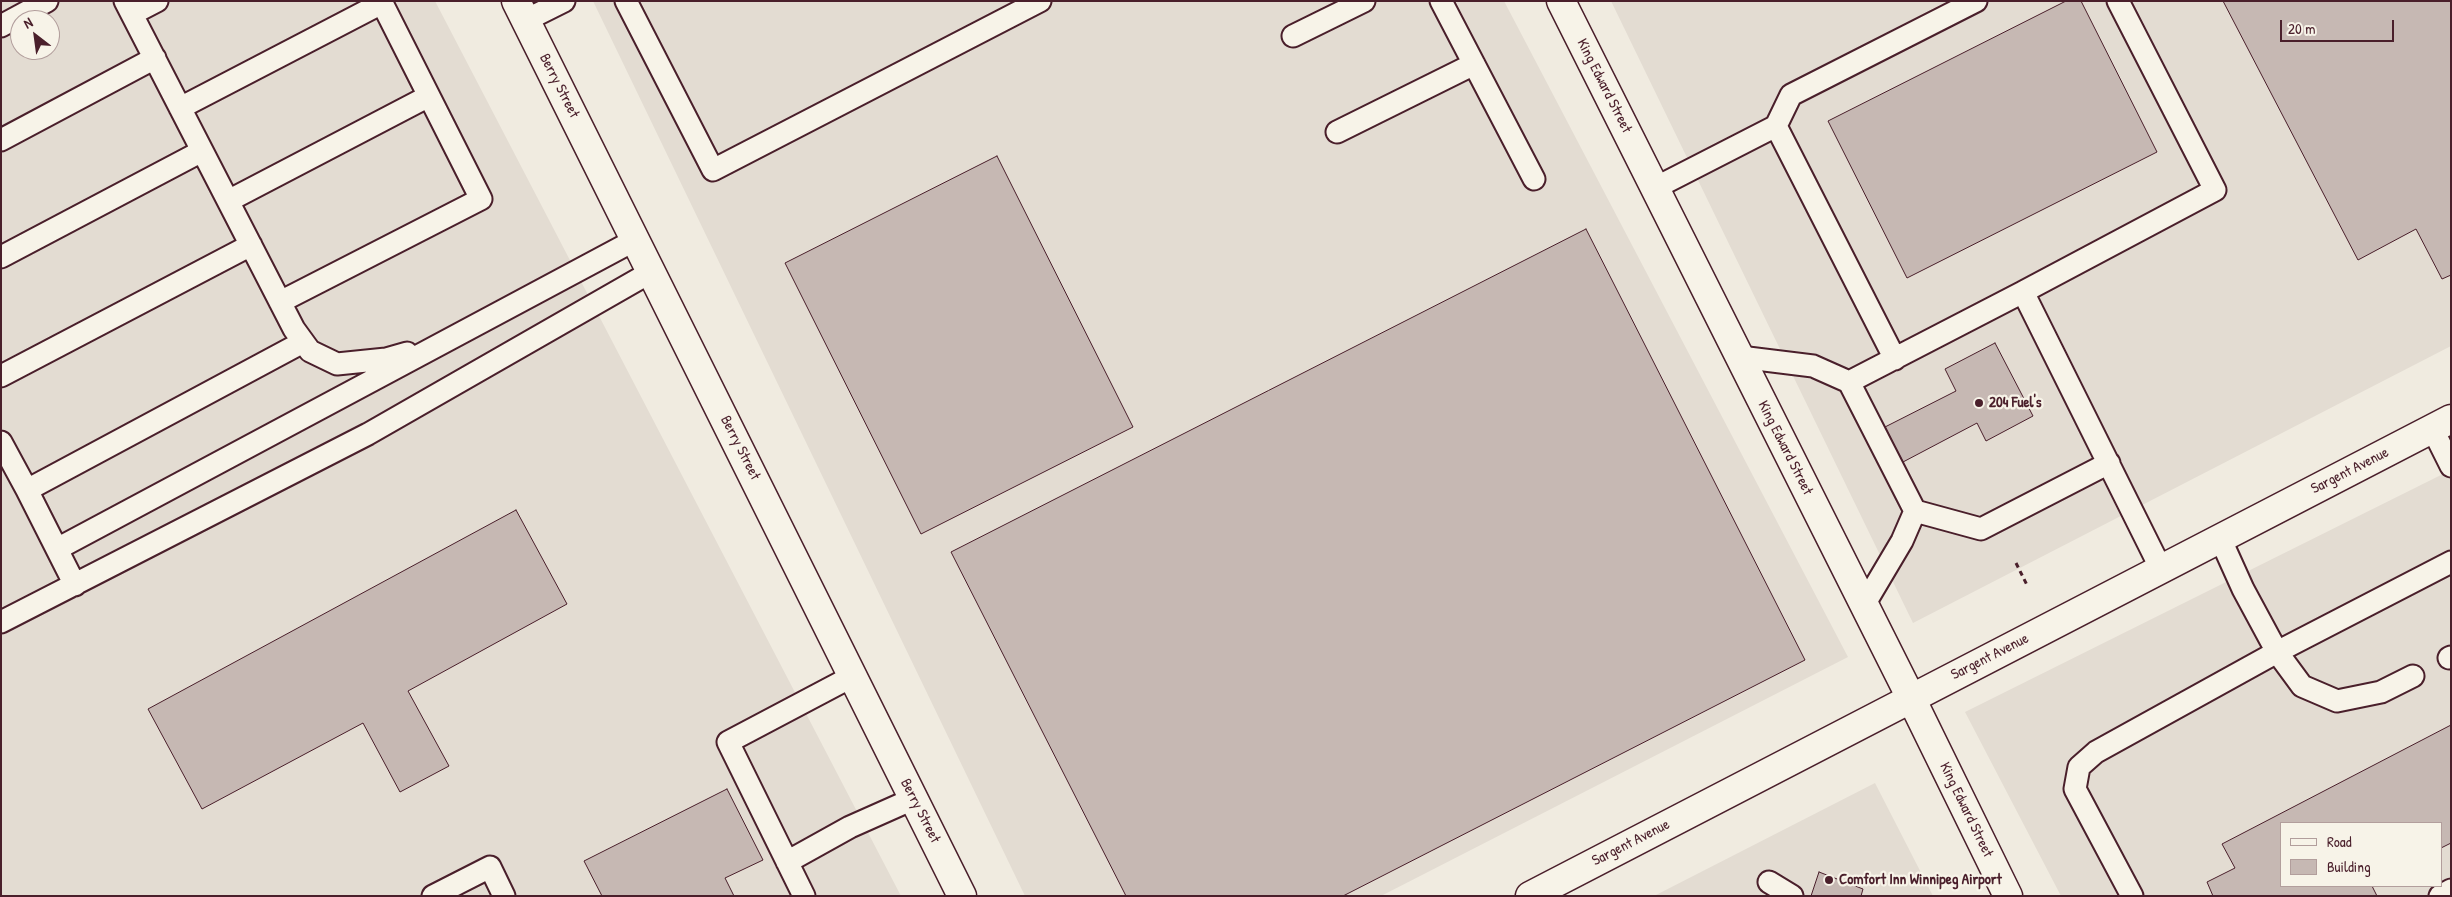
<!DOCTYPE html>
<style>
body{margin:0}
#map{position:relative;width:2452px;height:897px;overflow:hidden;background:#f0ebe0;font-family:"Patrick Hand",sans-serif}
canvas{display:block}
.frame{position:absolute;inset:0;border:2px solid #4a1f2b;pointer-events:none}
.legend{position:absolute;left:2280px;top:822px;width:162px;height:65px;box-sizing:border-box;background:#f7f3e8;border:1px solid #b29e9c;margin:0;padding:6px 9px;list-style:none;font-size:15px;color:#4a1f2b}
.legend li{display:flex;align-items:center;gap:10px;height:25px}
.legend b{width:25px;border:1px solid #b29e9c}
.north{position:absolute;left:10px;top:10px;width:50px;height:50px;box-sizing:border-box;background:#f7f3e8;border:1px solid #b29e9c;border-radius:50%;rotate:330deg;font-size:14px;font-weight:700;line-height:20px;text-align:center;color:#4a1f2b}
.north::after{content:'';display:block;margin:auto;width:18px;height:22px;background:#4a1f2b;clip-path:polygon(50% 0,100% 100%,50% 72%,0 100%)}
.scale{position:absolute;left:2280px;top:20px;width:114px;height:22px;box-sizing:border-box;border:2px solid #4a1f2b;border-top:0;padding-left:6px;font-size:15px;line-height:18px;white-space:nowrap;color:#4a1f2b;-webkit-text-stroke:4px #f7f3e8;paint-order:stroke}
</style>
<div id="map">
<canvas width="2452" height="897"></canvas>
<div class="frame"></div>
<ul class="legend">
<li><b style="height:6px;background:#f7f3e8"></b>Road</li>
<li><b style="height:14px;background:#c6b8b3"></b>Building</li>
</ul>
<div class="north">N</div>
<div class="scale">20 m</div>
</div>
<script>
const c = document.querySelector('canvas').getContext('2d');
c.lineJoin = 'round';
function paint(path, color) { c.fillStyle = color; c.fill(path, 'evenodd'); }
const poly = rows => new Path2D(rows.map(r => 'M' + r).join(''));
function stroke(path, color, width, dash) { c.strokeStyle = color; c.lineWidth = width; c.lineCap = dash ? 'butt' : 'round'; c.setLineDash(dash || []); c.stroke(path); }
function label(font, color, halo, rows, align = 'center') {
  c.font = font + ' "Patrick Hand",sans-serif'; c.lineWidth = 4.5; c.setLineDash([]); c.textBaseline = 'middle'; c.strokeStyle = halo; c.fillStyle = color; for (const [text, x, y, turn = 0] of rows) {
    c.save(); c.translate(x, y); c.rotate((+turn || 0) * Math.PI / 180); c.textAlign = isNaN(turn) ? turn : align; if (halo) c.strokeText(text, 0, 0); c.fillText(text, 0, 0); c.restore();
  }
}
paint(poly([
 [1,1,435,1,901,896,1,896],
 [20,20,50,20,50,50,20,50],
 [593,1,1504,1,1848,657,1381,896,1025,896],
 [1611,1,2451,1,2451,346,1913,623],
 [2451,470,2451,896,2061,896,1965,712],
 [2281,823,2441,823,2441,886,2281,886],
 [1875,783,1933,896,1654,896]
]), '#e3dcd2');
const building = poly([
 [2066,1,2081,1,2157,152,1907,278,1828,121,2066,1],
 [2223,1,2451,1,2451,275,2442,279,2416,229,2358,260,2223,1],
 [997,156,1133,427,921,534,785,263,997,156],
 [1586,229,1805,660,1343,896,1126,896,951,552,1586,229],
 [1995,343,2033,416,1986,441,1977,423,1903,462,1885,427,1956,391,1945,369,1995,343],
 [516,510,567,604,408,691,449,766,400,792,363,723,202,809,148,709,516,510],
 [2451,725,2451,843,2441,848,2441,823,2281,823,2281,886,2372,886,2377,896,2213,896,2207,882,2235,868,2222,844,2451,725],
 [727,789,763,860,725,878,734,896,602,896,584,861,727,789],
 [1819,872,1863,889,1861,896,1811,896,1819,872]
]);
paint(building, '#c6b8b3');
stroke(building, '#4a1f2b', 1);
const lane = poly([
 [125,1,294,329,310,351,337,364,386,359,407,353],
 [626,1,713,170,1040,1],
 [1441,1,1534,179],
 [132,14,157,1],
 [526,20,564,1],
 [1,26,47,1],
 [1293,36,1364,1],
 [180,108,382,3],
 [1776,126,1791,95,1976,1],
 [1337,132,1474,64],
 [1,140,155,58],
 [1655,188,1776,126,1895,359],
 [228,201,429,96],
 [1,257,202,151],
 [2023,292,2215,190,2118,1],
 [280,302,481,199,381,1],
 [1740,357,1813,366,1849,382,1915,511,1902,541,1864,605],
 [1,376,251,245],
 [1849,382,2023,292,2161,569],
 [2432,428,2451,466],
 [1,442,27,490,303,342],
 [27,490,75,585],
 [1915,511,1981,529,2109,463],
 [2220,538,2243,589,2277,652,2302,686,2337,701,2381,692,2413,676],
 [57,549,635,240],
 [1,622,368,434,651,272],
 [2449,658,2451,657],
 [787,862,850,827,913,799],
 [1769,882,1792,896],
 [433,896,490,867,504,896],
 [804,896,728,742,853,676],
 [2132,896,2075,789,2079,767,2096,752,2277,652,2451,562],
 [2440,896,2451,890]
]);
const secondary = poly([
 [516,1,962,896],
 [1530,896,2451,419]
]);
const primary = poly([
 [1561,1,1911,698,2008,896]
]);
stroke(lane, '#4a1f2b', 25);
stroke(secondary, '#4a1f2b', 31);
stroke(primary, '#4a1f2b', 31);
stroke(poly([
 [2016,563,2028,587]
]), '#4a1f2b', 3, [5, 4]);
stroke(lane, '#f7f3e8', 21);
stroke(secondary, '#f7f3e8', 28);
stroke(primary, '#f7f3e8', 28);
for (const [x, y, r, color] of [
 [1979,403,5,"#4a1f2b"],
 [1829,880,5,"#4a1f2b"]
]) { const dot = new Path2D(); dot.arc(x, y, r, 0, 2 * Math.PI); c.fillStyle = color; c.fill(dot); stroke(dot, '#f7f3e8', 2); }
label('15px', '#4a1f2b', '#f7f3e8', [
 ["Berry Street",559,86,63],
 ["King Edward Street",1604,86,63],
 ["Berry Street",740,448,63],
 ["King Edward Street",1785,448,63],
 ["Sargent Avenue",2350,471,-27],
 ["Sargent Avenue",1990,657,-27],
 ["King Edward Street",1966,810,64],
 ["Berry Street",920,811,63],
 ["Sargent Avenue",1631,843,-27]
]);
label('bold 15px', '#4a1f2b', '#f7f3e8', [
 ["204 Fuel's",1989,403],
 ["Comfort Inn Winnipeg Airport",1839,880]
], 'left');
</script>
